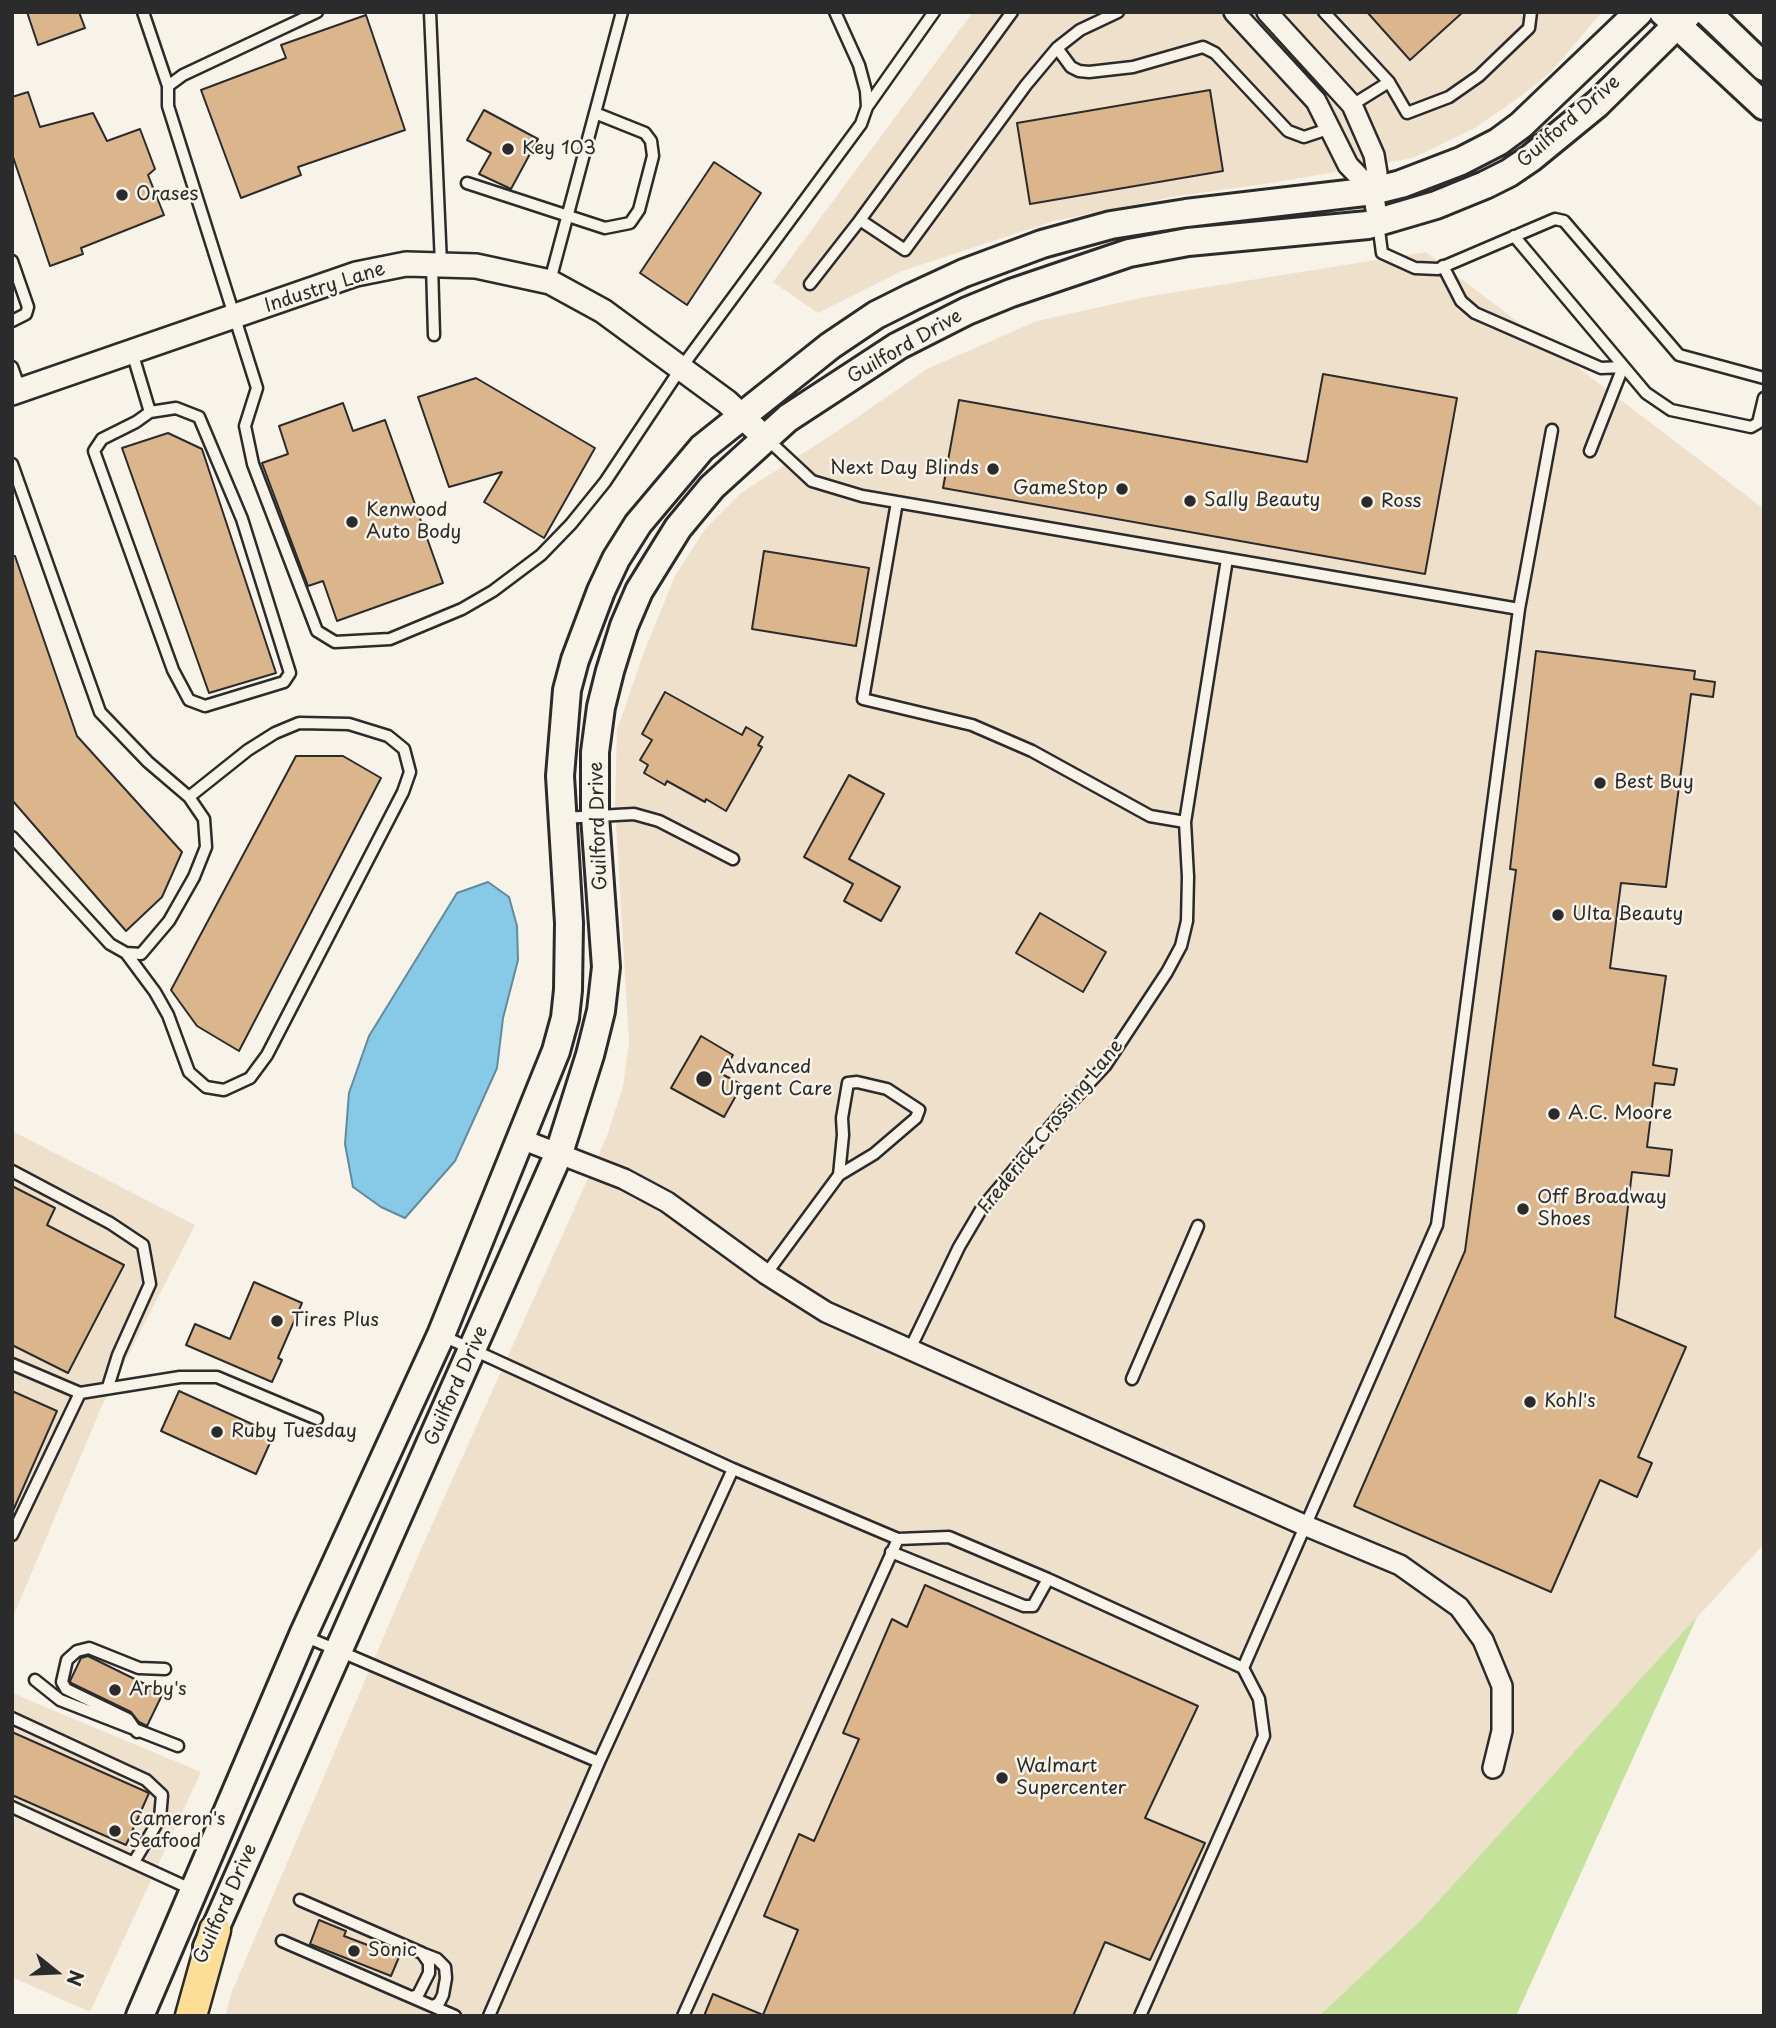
<!DOCTYPE html>
<style>
body{margin:0}
#map{position:relative;width:1776px;height:2028px;overflow:hidden;background:#f7f3e8;font-family:"Playpen Sans",sans-serif}
canvas{display:block}
.frame{position:absolute;inset:0;border:14px solid #2b2b2b;pointer-events:none}
.north{position:absolute;left:21px;top:1937px;width:70px;height:70px;-webkit-text-stroke:5px #f7f3e8;paint-order:stroke;rotate:108deg;font-size:19px;font-weight:700;line-height:28px;text-align:center;color:#2b2b2b}
.north::after{content:'';display:block;margin:auto;width:24px;height:32px;background:#2b2b2b;clip-path:polygon(50% 0,100% 100%,50% 72%,0 100%)}
</style>
<div id="map">
<canvas width="1776" height="2028"></canvas>
<div class="frame"></div>
<div class="north">N</div>
</div>
<script>
const c = document.querySelector('canvas').getContext('2d');
c.lineJoin = 'round';
function paint(path, color) { c.fillStyle = color; c.fill(path, 'evenodd'); }
const poly = rows => new Path2D(rows.map(r => 'M' + r).join(''));
function stroke(path, color, width, dash) { c.strokeStyle = color; c.lineWidth = width; c.lineCap = dash ? 'butt' : 'round'; c.setLineDash(dash || []); c.stroke(path); }
function label(font, color, halo, rows, align = 'center') {
  c.font = font + ' "Playpen Sans",sans-serif'; c.lineWidth = 5; c.setLineDash([]); c.textBaseline = 'middle'; c.strokeStyle = halo; c.fillStyle = color; for (const [text, x, y, turn = 0] of rows) {
    c.save(); c.translate(x, y); c.rotate((+turn || 0) * Math.PI / 180); c.textAlign = isNaN(turn) ? turn : align; if (halo) c.strokeText(text, 0, 0); c.fillText(text, 0, 0); c.restore();
  }
}
paint(poly([
 [973,12,1602,12,1551,72,1518,98,1475,128,1413,158,1278,182,1172,197,1054,221,902,271,818,313,773,282],
 [1426,252,1764,509,1764,1544,1420,1921,1319,2016,225,2016,231,1994,422,1547,607,1136,623,1087,629,1042,615,807,617,730,644,652,675,576,705,529,741,493,836,432,927,369,1037,321,1145,297],
 [12,1131,195,1225,101,1408,12,1619],
 [12,1693,201,1772,90,2012,12,1977]
]), '#efe0cc');
paint(poly([
 [1697,1617,1516,2016,1319,2016,1420,1921]
]), '#c4e29a');
const water = poly([
 [488,882,509,897,517,926,518,960,503,1018,497,1068,455,1161,405,1218,381,1207,353,1187,345,1144,349,1093,369,1036,457,893,488,882]
]);
paint(water, '#87cae8');
stroke(water, '#628a9c', 2);
const building = poly([
 [27,12,79,12,85,28,38,45,27,12],
 [1367,12,1463,12,1410,60,1367,12],
 [366,15,405,130,298,167,301,175,241,198,201,90,286,58,281,45,366,15],
 [1210,90,1223,171,1030,204,1017,123,1210,90],
 [28,92,40,127,93,113,107,141,140,129,155,169,148,175,164,215,81,248,83,254,50,266,12,154,12,97,28,92],
 [484,110,538,139,511,189,479,174,491,153,467,140,484,110],
 [714,162,761,193,687,305,640,273,714,162],
 [1323,374,1457,398,1425,574,943,488,959,400,1307,462,1323,374],
 [476,378,595,448,544,538,484,502,502,472,449,487,418,397,476,378],
 [343,403,353,431,385,420,443,583,337,621,323,581,308,586,262,463,288,454,279,426,343,403],
 [168,433,202,449,276,673,209,693,122,448,168,433],
 [764,551,869,568,856,646,752,629,764,551],
 [12,556,15,556,77,736,182,852,162,897,126,931,12,800,12,556],
 [1536,651,1695,671,1694,679,1715,682,1713,697,1691,694,1666,887,1621,883,1610,968,1666,976,1653,1065,1677,1069,1674,1085,1655,1083,1647,1147,1672,1150,1669,1176,1632,1172,1615,1317,1686,1347,1638,1457,1652,1463,1637,1497,1600,1480,1551,1592,1354,1506,1465,1251,1516,870,1510,869,1536,651],
 [665,692,742,735,746,727,763,737,758,745,762,747,726,811,706,799,705,802,667,781,665,785,644,773,648,765,640,760,652,740,642,734,665,692],
 [296,756,343,756,381,778,239,1051,197,1026,171,990,296,756],
 [849,775,884,794,849,859,900,887,881,921,844,901,853,884,804,857,849,775],
 [1040,913,1106,952,1083,992,1016,953,1040,913],
 [701,1036,733,1055,722,1074,742,1085,724,1117,671,1088,701,1036],
 [12,1186,55,1208,47,1225,124,1265,68,1373,12,1345,12,1186],
 [254,1282,302,1303,278,1358,282,1360,272,1382,186,1345,195,1324,230,1339,254,1282],
 [12,1391,57,1411,12,1513,12,1391],
 [179,1391,274,1434,256,1474,161,1431,179,1391],
 [925,1585,1198,1706,1145,1818,1205,1843,1150,1960,1105,1942,1073,2016,704,2016,713,1994,763,2015,798,1930,764,1916,799,1834,814,1841,859,1739,843,1733,892,1619,907,1627,925,1585],
 [88,1656,163,1693,147,1726,139,1722,131,1712,71,1683,70,1681,81,1658,88,1656],
 [12,1732,149,1793,126,1845,12,1795,12,1732],
 [319,1920,346,1931,344,1936,399,1957,391,1976,310,1944,319,1920]
]);
paint(building, '#dbb58c');
stroke(building, '#2b2b2b', 2);
const service = poly([
 [143,12,168,86],
 [317,12,183,75,168,86,168,106,257,388,245,426,253,464,317,631,335,642,390,639,462,609,493,591,541,555,571,524,605,482,681,368,861,124,867,107,866,91,859,65,835,12],
 [430,12,441,264],
 [1012,12,860,220,905,250,1026,85,1057,48,1080,30,1118,12],
 [1324,12,1389,82,1407,113,1449,97,1479,76,1529,28,1531,12],
 [1057,48,1071,67,1079,71,1089,72,1133,67,1203,47,1215,53,1288,131,1304,137,1331,128],
 [1352,105,1389,82],
 [867,107,934,12],
 [467,183,605,228,630,223,639,210,653,156,651,141,645,133,595,113],
 [1378,223,1382,253,1415,268,1438,269,1555,219,1564,221,1679,355,1764,378],
 [1514,236,1646,393,1671,410,1751,427,1758,423,1764,398],
 [12,261,28,307,26,314,12,321],
 [432,265,434,335],
 [1443,266,1461,301,1475,313,1601,368,1623,367,1590,451],
 [550,281,622,12],
 [810,284,860,220],
 [132,352,150,412,136,422,102,439,94,451,173,670,189,700,205,706,284,682,290,673,242,519,199,417,176,408,150,412],
 [12,367,20,389],
 [767,439,812,481,862,496,1519,609],
 [12,464,100,712,148,762,189,797,204,819,206,847,194,877,169,921,141,954,126,953,110,944,12,837],
 [897,502,863,699,972,725,1032,751,1150,816,1185,822],
 [562,818,634,814,659,821,733,859],
 [126,953,155,992,168,1015,189,1072,206,1087,224,1090,250,1078,267,1055,403,792,410,772,404,749,388,736,349,724,299,723,275,733,248,750,189,797],
 [12,1171,110,1223,143,1245,150,1284,118,1355,108,1387],
 [766,1274,839,1175,874,1154,916,1118,919,1110,887,1089,857,1082,848,1083,842,1118,843,1135,839,1175],
 [443,1336,733,1469,898,1539,949,1537,1048,1579,1243,1668,1259,1699,1264,1736,1140,2016],
 [910,1349,959,1247,982,1208,1065,1109,1105,1066,1167,972,1181,946,1187,921,1188,877,1185,822,1227,559],
 [12,1364,80,1393,180,1377,217,1377,317,1419],
 [1132,1379,1198,1226],
 [12,1535,80,1393],
 [891,1552,1024,1606,1033,1606,1048,1579],
 [304,1636,599,1762],
 [1243,1668,1437,1225,1519,609,1552,430],
 [35,1680,60,1700,178,1746],
 [12,1718,146,1780,162,1795,160,1818,134,1862],
 [137,1732,128,1719,66,1689,62,1682,67,1660,77,1651,89,1648,139,1668,165,1669],
 [12,1807,193,1890],
 [300,1900,422,1953,429,1963,429,1973,418,1995,412,1997],
 [282,1941,455,2016],
 [424,1954,437,1959,445,1967,446,1978,443,1995,439,2003,433,2006],
 [489,2016,599,1762,733,1469],
 [683,2016,898,1539]
]);
const minor = poly([
 [1234,12,1316,101,1348,165,1373,191],
 [1267,12,1352,105,1374,155,1377,173,1373,191,1378,222],
 [521,1139,624,1179,667,1202,766,1274,826,1312,1304,1525,1400,1565,1459,1607,1483,1640,1502,1686,1502,1731,1493,1768]
]);
const tertiary = poly([
 [12,393,356,274,406,264,476,266,550,282,603,311,727,402,766,439]
]);
const secondary = poly([
 [1663,12,1764,106],
 [1707,12,1764,67],
 [207,1947,559,1153,590,1055,601,1011,606,967,595,816,595,752,601,707,610,671,624,626,639,591,678,528,712,487,788,418,898,346,967,311,1011,293,1129,253,1188,242,1368,225,1436,205,1485,185,1509,173,1531,158,1597,104,1690,12],
 [140,2016,303,1635,441,1335,556,1051,565,1018,568,990,569,923,560,776,567,690,575,660,601,591,616,559,638,524,702,448,830,346,876,315,912,297,964,273,1042,244,1111,225,1186,213,1373,191,1401,184,1461,161,1498,142,1521,125,1639,12]
]);
const primary = poly([
 [191,2016,215,1930]
]);
stroke(service, '#2b2b2b', 15);
stroke(minor, '#2b2b2b', 24);
stroke(tertiary, '#2b2b2b', 28);
stroke(secondary, '#2b2b2b', 32);
stroke(primary, '#2b2b2b', 35);
stroke(service, '#f7f3e8', 10);
stroke(minor, '#f7f3e8', 19);
stroke(tertiary, '#f7f3e8', 23);
stroke(secondary, '#f7f3e8', 26);
stroke(primary, '#fdde96', 30);
for (const [x, y, r, color] of [
 [508,149,7,"#2b2b2b"],
 [122,195,7,"#2b2b2b"],
 [993,469,7,"#2b2b2b"],
 [1122,489,7,"#2b2b2b"],
 [1190,501,7,"#2b2b2b"],
 [1367,502,7,"#2b2b2b"],
 [352,522,7,"#2b2b2b"],
 [1600,783,7,"#2b2b2b"],
 [1558,915,7,"#2b2b2b"],
 [704,1079,9,"#2b2b2b"],
 [1554,1114,7,"#2b2b2b"],
 [1523,1209,7,"#2b2b2b"],
 [277,1321,7,"#2b2b2b"],
 [1530,1402,7,"#2b2b2b"],
 [217,1432,7,"#2b2b2b"],
 [115,1690,7,"#2b2b2b"],
 [1002,1778,7,"#2b2b2b"],
 [115,1831,7,"#2b2b2b"],
 [354,1951,7,"#2b2b2b"]
]) { const dot = new Path2D(); dot.arc(x, y, r, 0, 2 * Math.PI); c.fillStyle = color; c.fill(dot); stroke(dot, '#f7f3e8', 2.5); }
label('19px', '#2b2b2b', '#f7f3e8', [
 ["Guilford Drive",1569,122,-41],
 ["Industry Lane",325,288,-18],
 ["Guilford Drive",905,347,-30],
 ["Guilford Drive",599,826,-92],
 ["Frederick Crossing Lane",1051,1127,-51],
 ["Guilford Drive",457,1386,-66],
 ["Guilford Drive",226,1904,-66]
]);
label('19px', '#2b2b2b', '#f7f3e8', [
 ["Key 103",522,149],
 ["Orases",136,195],
 ["Next Day Blinds",979,469,"right"],
 ["GameStop",1108,489,"right"],
 ["Sally Beauty",1204,501],
 ["Ross",1381,502],
 ["Kenwood",366,511],
 ["Auto Body",366,533],
 ["Best Buy",1614,783],
 ["Ulta Beauty",1572,915],
 ["Advanced",720,1068],
 ["Urgent Care",720,1090],
 ["A.C. Moore",1568,1114],
 ["Off Broadway",1537,1198],
 ["Shoes",1537,1220],
 ["Tires Plus",291,1321],
 ["Kohl's",1544,1402],
 ["Ruby Tuesday",231,1432],
 ["Arby's",129,1690],
 ["Walmart",1016,1767],
 ["Supercenter",1016,1789],
 ["Cameron's",129,1820],
 ["Seafood",129,1842],
 ["Sonic",368,1951]
], 'left');
</script>
